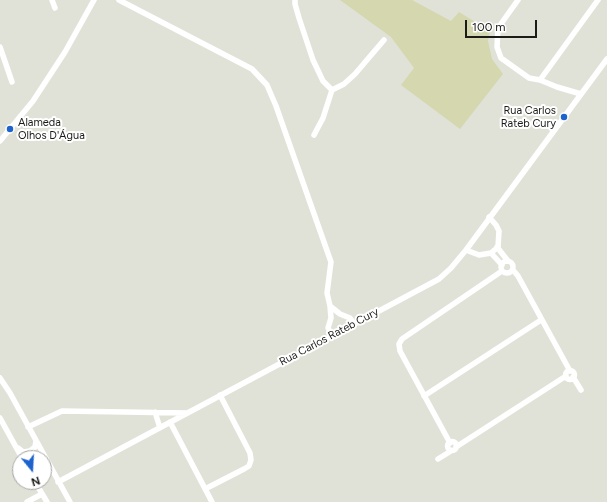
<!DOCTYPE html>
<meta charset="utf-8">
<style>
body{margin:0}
#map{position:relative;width:607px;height:502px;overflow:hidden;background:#e1e2d7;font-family:Figtree,sans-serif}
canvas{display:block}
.north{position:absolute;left:12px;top:450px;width:40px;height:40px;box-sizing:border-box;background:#fff;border:1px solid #a4a4a3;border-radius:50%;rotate:162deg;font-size:11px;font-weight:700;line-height:16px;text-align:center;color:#1b1b18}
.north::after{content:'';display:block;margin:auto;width:14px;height:18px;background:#1d63ce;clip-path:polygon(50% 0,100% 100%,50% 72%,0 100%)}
.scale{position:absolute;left:465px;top:20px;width:72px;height:18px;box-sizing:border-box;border:2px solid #1b1b18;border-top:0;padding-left:5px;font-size:12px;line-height:14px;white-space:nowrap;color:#1b1b18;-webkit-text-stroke:3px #fff;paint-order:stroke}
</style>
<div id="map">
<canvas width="607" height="502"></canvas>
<div class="north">N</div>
<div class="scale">100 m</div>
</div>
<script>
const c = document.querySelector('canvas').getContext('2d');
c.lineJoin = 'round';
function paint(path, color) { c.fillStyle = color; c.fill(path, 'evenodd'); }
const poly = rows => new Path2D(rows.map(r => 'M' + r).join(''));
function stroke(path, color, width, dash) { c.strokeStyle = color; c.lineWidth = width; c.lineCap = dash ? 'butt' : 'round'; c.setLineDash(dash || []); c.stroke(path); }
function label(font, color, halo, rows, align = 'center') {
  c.font = font + ' Figtree,sans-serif'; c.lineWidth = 4; c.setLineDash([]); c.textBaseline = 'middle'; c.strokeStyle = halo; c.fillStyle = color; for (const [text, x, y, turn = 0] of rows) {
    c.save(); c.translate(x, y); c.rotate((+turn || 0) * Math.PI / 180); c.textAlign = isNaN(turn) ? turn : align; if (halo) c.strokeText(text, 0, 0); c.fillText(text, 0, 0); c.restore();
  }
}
paint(poly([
 [340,0,412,0,451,21,459,12,490,31,488,41,492,59,503,74,460,129,401,85,414,68,391,37]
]), '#d5d7af');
stroke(poly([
 [52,0,55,8],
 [119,0,252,69,267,85,276,106,331,262,327,293,330,306,331,318,328,328,332,335],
 [295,0,295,4,299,18,313,60,323,81,332,90],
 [518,0,498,28,497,47,501,58,529,78,540,80,557,87,581,94],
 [0,47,12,82],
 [540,80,598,0],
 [314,135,323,118,332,90,344,84,355,74,384,40],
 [0,141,33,101,65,52,94,0],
 [497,247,508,261],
 [466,250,479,255,491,253,498,247,499,231,496,225,489,217],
 [491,253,502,265],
 '501 267a6 6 0 1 1 12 0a6 6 0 1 1-12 0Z',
 [513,270,518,276,570,371],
 [330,306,340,314,350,318,354,324],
 '565.5 375a4.5 4.5 0 1 1 9 0a4.5 4.5 0 1 1-9 0Z',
 [573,377,581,390],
 [0,378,10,393,70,502],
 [424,396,541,320],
 [155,412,160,428],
 [0,418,22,458],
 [170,422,212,502],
 [28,427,62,411,187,413],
 '447.5 446a4.5 4.5 0 1 1 9 0a4.5 4.5 0 1 1-9 0Z',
 [450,443,400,351,399,344,402,339,502,271],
 [456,447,566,376],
 [18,448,23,452,30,451,35,447,36,441],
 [438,459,451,451],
 [35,482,47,502],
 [58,482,439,279,451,268,466,250,607,59],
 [205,489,244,469,249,466,251,460,250,453,220,395],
 [27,502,42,494]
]), '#fff', 5.5);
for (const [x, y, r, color] of [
 [564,117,4,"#1d63ce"],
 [10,129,4,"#1d63ce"]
]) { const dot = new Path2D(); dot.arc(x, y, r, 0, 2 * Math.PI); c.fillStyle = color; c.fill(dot); stroke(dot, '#fff', 1.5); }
label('11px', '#1b1b18', '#fff', [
 ["Rua Carlos",556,111],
 ["Rateb Cury",556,124],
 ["Alameda",18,123,"left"],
 ["Olhos D'Água",18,136,"left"]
], 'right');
label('11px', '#1b1b18', '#fff', [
 ["Rua Carlos Rateb Cury",329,337,-28]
]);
</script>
